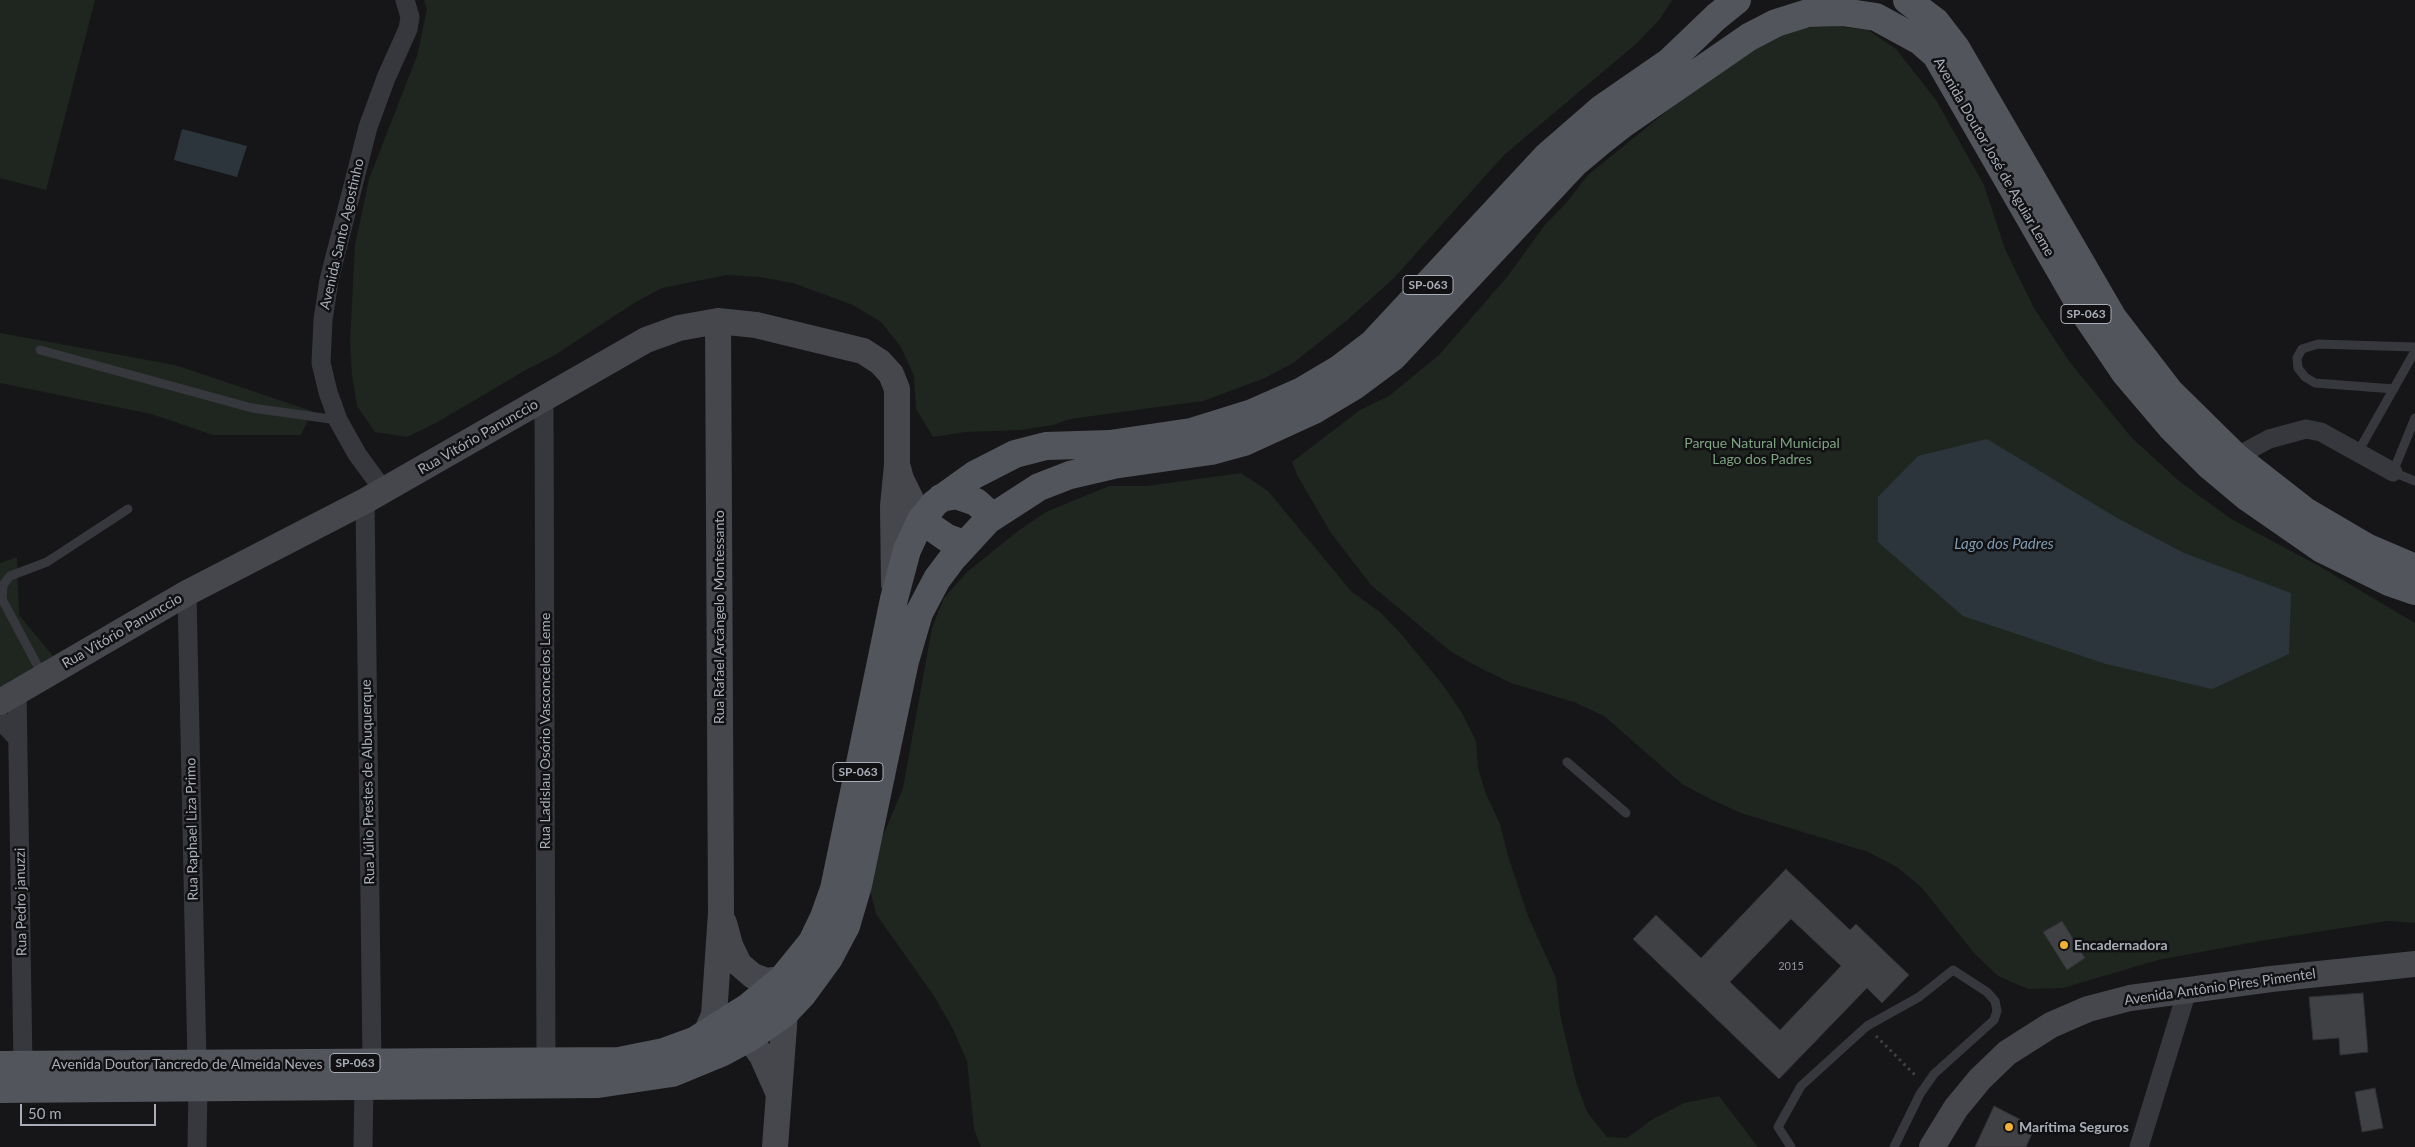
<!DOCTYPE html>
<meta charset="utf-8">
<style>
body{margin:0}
#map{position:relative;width:2415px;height:1147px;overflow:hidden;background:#161618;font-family:Lato,sans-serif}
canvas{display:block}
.scale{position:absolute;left:20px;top:1104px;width:136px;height:22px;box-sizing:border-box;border:2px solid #a8adb8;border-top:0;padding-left:6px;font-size:15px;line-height:18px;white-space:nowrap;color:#a8adb8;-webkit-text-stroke:4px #111113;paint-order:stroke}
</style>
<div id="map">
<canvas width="2415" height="1147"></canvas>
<div class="scale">50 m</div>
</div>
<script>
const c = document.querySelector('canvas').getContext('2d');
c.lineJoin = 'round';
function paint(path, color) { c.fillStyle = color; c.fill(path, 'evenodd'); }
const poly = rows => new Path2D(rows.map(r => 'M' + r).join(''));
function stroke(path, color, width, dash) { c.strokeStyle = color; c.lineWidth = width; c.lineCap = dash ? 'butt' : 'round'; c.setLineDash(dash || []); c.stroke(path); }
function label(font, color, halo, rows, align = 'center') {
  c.font = font + ' Lato,sans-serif'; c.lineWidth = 5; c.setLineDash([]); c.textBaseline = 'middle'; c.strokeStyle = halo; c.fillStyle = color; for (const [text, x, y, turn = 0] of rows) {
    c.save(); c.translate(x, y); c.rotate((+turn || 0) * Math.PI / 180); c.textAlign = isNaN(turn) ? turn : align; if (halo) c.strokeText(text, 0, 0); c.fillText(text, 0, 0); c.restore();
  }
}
paint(poly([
 [0,0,95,0,46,190,0,178],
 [424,0,1672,0,1660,19,1636,44,1504,155,1394,278,1345,322,1293,363,1265,378,1203,401,1070,419,1053,425,1021,430,965,432,933,437,916,409,914,376,901,347,881,322,853,305,793,283,760,277,727,275,662,288,634,303,555,355,524,371,436,423,407,437,375,432,357,406,352,375,350,343,355,245,369,179,417,56,427,9],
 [1835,26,1868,30,1896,49,1936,100,1984,185,2005,249,2034,308,2069,361,2131,437,2179,481,2231,519,2319,566,2415,623,2415,923,2387,921,2260,941,2158,960,2063,988,2028,989,1998,976,1974,953,1922,888,1897,867,1868,852,1741,813,1710,799,1682,784,1604,716,1574,702,1511,683,1480,668,1450,651,1371,585,1331,533,1297,475,1292,462,1360,410,1389,396,1439,355,1507,277,1544,226,1567,202,1588,175,1689,93,1770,38,1802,28],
 [0,333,175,365,312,411,301,435,213,435,151,414,0,383],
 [1241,473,1268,491,1352,592,1380,612,1402,635,1443,685,1462,713,1476,741,1478,768,1486,794,1500,824,1508,856,1528,916,1556,978,1560,1014,1576,1082,1587,1112,1607,1137,1627,1138,1653,1119,1684,1103,1719,1096,1758,1147,981,1147,974,1129,967,1061,953,1029,934,996,876,914,868,882,877,850,903,788,932,628,944,598,967,572,1018,531,1046,512,1109,486,1147,486],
 [17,557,19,615,53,656,0,687,0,563]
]), '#1e261f');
paint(poly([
 [182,129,247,146,237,177,174,160],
 [1987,439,2117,518,2184,553,2291,593,2289,654,2212,689,2106,664,1963,616,1878,542,1878,497,1918,456]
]), '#2c353c');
const building = poly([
 [1786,869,1850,930,1856,924,1909,975,1882,1003,1867,988,1779,1079,1633,939,1656,915,1701,958,1786,869],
 [1791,919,1841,966,1780,1030,1730,982,1791,919],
 [2062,921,2085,958,2067,970,2043,932,2062,921],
 [2363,993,2368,1052,2340,1055,2339,1038,2313,1040,2309,997,2363,993],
 [2375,1088,2383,1128,2362,1132,2355,1092,2375,1088],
 [1994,1106,2035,1127,2026,1147,1975,1147,1994,1106]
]);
paint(building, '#404145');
stroke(building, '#303034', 1);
stroke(poly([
 [1876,1036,1917,1077]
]), '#3d3f44', 3, [2.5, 4]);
stroke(poly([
 [40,350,252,408,338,420],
 [2394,389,2315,383,2305,377,2298,368,2297,358,2302,349,2318,344,2415,347],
 [2415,418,2393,472,2415,481],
 [2358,452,2415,351],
 [42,674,2,599,3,585,10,576,47,562,128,509],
 [1567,762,1626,813],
 [1791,1147,1778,1127,1801,1086,1867,1026,1919,997,1953,970,1987,992,1995,1001,1997,1011,1994,1020,1934,1074,1920,1094,1894,1147]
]), '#37383d', 9);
stroke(poly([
 [544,400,546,1062],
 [2236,457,2269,439,2306,429,2321,432,2393,472],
 [384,491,357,454,338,420,328,392,321,363,323,320,329,280,368,127,386,78,408,29,410,17,405,0],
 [365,501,372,1063],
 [187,593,197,1064],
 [17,692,23,1065],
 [0,720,18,739],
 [197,1147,198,1087],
 [363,1147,364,1085],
 [2139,1147,2187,991]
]), '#37383d', 19);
stroke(poly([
 [898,468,901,479,921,520],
 [0,702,187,593,365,501,646,340,679,328,718,321,756,325,863,351,880,362,891,374,897,389,897,465,893,506,894,584],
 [724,923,730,945,739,964,753,976,766,981,782,979],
 [747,1016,746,1023,749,1038,762,1056,778,1092],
 [706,1033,714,1015,721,913,718,321],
 [775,1147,785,1013],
 [1932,1147,1956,1108,1980,1079,2007,1053,2051,1025,2088,1009,2130,998,2271,979,2415,964]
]), '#45474d', 26);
stroke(poly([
 [1907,0,1936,22,1956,48,2113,318,2170,392,2236,457,2305,511,2368,548,2415,568],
 [941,498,956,495,976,502,986,511,988,520],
 [921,520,947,538,964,544],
 [0,1065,619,1061,664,1052,694,1041,748,1007,782,979,812,942,824,917,834,889,894,599,907,550,921,520,935,503,974,475,1015,454,1046,446,1110,444,1191,432,1252,413,1302,391,1339,369,1373,343,1547,156,1601,109,1669,62,1716,17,1737,0],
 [0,1089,598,1084,672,1073,723,1052,749,1038,785,1013,802,995,829,958,846,926,858,885,905,661,919,613,937,579,952,559,988,520,1039,487,1070,475,1113,465,1211,451,1244,442,1314,410,1354,386,1393,357,1575,163,1600,142,1623,124,1749,37,1776,23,1808,13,1842,12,1876,17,1920,41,1936,55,2087,317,2125,373,2171,427,2210,466,2247,497,2322,549,2389,582,2415,591]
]), '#53555c', 28);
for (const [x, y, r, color] of [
 [2064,945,5,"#f2b134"],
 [2009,1127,5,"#f2b134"]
]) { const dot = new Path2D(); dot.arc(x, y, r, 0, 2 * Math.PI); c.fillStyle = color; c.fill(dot); stroke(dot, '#111113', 2); }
label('11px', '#8e929b', null, [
 ["2015",1791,966]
]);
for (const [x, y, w] of [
 [1428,285,50],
 [2086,314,50],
 [858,772,50],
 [355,1063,50]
]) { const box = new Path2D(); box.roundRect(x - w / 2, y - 9.5, w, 19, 4); c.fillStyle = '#111113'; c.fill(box); stroke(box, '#a8adb8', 1); }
label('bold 12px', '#a8adb8', null, [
 ["SP-063",1428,285],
 ["SP-063",2086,314],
 ["SP-063",858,772],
 ["SP-063",355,1063]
]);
label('14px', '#a8adb8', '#111113', [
 ["Avenida Doutor José de Aguiar Leme",1994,157,60],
 ["Avenida Santo Agostinho",342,234,-77],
 ["Rua Vitório Panunccio",478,437,-30],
 ["Rua Rafael Arcângelo Montessanto",719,617,-90],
 ["Rua Vitório Panunccio",122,631,-30],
 ["Rua Ladislau Osório Vasconcelos Leme",545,731,-90],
 ["Rua Júlio Prestes de Albuquerque",368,782,-91],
 ["Rua Raphael Liza Primo",192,829,-91],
 ["Rua Pedro januzzi",21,902,-91],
 ["Avenida Antônio Pires Pimentel",2220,987,-8],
 ["Avenida Doutor Tancredo de Almeida Neves",187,1064]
]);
label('14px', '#7fa381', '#111113', [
 ["Parque Natural Municipal",1762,443],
 ["Lago dos Padres",1762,459]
]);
label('bold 14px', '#a8adb8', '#111113', [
 ["Encadernadora",2074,945],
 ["Marítima Seguros",2019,1127]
], 'left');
label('italic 15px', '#7f9bb3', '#111113', [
 ["Lago dos Padres",2004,544]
]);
</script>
